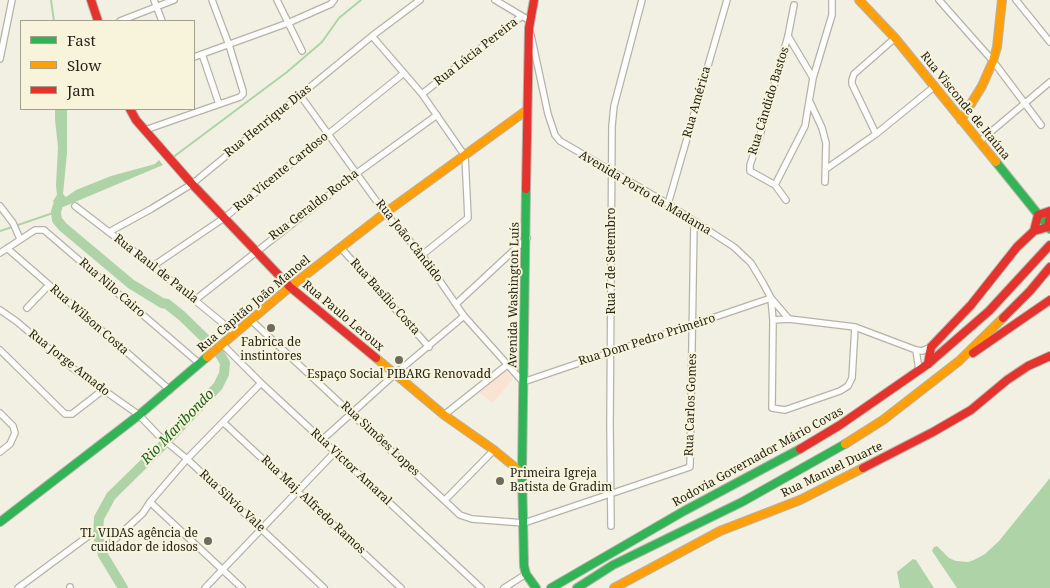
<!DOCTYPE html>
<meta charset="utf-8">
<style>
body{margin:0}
#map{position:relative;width:1050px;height:588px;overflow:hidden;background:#f2f0e2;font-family:"Noto Serif",serif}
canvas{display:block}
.legend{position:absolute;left:20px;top:20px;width:175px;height:90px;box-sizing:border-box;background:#f8f4dc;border:1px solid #a4a08e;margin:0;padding:6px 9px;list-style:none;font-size:15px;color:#25231a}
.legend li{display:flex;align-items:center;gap:10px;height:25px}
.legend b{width:25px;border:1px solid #a4a08e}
</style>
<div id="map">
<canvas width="1050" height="588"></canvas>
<ul class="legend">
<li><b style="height:6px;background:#30b455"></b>Fast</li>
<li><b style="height:6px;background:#ff9f0a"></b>Slow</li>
<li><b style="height:6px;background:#e5322d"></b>Jam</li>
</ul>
</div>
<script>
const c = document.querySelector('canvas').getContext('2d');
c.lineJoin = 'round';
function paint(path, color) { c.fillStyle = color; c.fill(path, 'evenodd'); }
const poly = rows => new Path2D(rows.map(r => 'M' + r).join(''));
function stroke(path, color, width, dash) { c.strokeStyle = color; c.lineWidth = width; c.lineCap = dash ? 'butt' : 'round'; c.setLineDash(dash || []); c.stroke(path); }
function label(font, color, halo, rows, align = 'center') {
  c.font = font + ' "Noto Serif",serif'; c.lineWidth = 4; c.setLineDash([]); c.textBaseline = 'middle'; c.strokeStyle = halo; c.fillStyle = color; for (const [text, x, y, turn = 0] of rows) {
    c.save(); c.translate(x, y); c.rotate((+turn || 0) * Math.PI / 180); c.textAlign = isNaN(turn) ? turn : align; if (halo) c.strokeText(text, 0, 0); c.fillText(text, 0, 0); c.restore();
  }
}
paint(poly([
 [505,370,513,379,493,403,479,393]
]), '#f9e4d3');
paint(poly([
 [55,109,67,109,67,153,63,194,66,197,76,190,111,176,155,164,159,160,163,165,63,207,54,203,53,201,57,195,56,185,58,147,55,120],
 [1050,478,1050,588,957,588,932,551,934,547,937,546,949,558,956,561,968,562,974,560,985,554,999,541],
 [913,559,916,560,934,588,900,588,897,572]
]), '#aed3a6');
stroke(poly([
 [51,0,54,21],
 [172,158,287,72,322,42,339,18,361,0],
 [0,231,56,212]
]), '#aed3a6', 2);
stroke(poly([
 [58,205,56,212,57,220,63,227,131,284,162,303,167,304,182,316,218,351,225,363,224,374,218,386,166,442,111,496,99,518,98,535,103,555,123,588]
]), '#aed3a6', 10);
const street = poly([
 [154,0,162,21],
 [277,0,302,51],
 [495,0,522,16],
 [939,0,993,61,1041,125],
 [1016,0,1050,42],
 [794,5,788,36,759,139,750,165,750,171,775,185,805,126,813,78,832,15,832,0],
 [120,21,174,0],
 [531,35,548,114,555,135,560,141,668,204,734,247,751,263,763,283,771,298,773,320,789,319,855,327,916,350,922,351,931,347],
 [372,36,422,94,465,156,468,218,422,255],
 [788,36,813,78],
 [202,54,219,104],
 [194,57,288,23,331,4,334,0],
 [0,59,12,0],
 [422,94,522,16,530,21],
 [300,95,385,213,422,255,464,316,523,382,771,298,789,319],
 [810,102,822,128,826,143,825,182],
 [145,130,240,97,243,94,243,91,229,45,212,0],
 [876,134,852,84,852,80,854,74,895,38],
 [980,141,1050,82],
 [826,169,876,134,935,86],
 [775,185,786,200],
 [668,204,727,0],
 [0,206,13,223,20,239],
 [75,206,153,266,236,334],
 [109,232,151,209,192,184,372,36,420,0],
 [341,248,429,347],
 [8,249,170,390],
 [0,253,35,230,44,230,200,364],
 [153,266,224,218,404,73],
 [195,300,357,173,437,115],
 [456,304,527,238],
 [27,308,49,285],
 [0,310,16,321,71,367,139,415,158,435,187,459,324,588],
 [773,320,772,408,785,410,840,391,848,386,852,378,855,327],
 [252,321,460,515,472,519,524,523,690,467,694,222],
 [223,345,261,383,481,588],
 [0,350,65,414,72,414,103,390],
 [916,350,919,370],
 [0,413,13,426,15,433,10,444,0,452],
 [444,415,507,365],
 [224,423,401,588],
 [322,440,395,374,464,316],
 [445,500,494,450],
 [150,502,242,588],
 [611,526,610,424,612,126,614,106,642,0],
 [113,541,143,513,150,502,187,459,261,383],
 [18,588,87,537],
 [70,588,70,587],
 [205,588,335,452],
 [504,588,526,574]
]);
const fast = poly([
 [996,162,1050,229],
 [526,189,522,473,524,566,526,574,536,588],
 [0,522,139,415,207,357],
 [551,588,684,511,800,449],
 [577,588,613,565,742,502,845,444]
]);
const slow = poly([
 [859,0,895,38,996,162],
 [961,120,982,86,993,61,997,47,1002,0],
 [207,357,290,287,385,213,527,110],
 [376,358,444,415,494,450,522,473],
 [845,444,883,420,959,361,1003,318],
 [614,588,720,531,800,500,863,468]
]);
const jam = poly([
 [91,0,98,21],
 [130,109,136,120,192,184,290,287,376,358],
 [526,189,529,28,534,0],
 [1034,231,1048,227,1050,214],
 [1003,318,1030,291,1050,267],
 [973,353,1050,300],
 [928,364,931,347,971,305,1017,247,1034,231,1038,215,1050,211],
 [800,449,840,425,928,364,989,311,1050,245],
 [863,468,933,432,971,410,1007,380,1028,366,1050,356]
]);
stroke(street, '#b5b3a9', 8);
stroke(fast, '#b5b3a9', 10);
stroke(slow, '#b5b3a9', 10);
stroke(jam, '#b5b3a9', 10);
stroke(street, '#fdfdfb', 5.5);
stroke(fast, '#30b455', 8);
stroke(slow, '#ff9f0a', 8);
stroke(jam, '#e5322d', 8);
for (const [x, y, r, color] of [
 [271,328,5,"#6d6b60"],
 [399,360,5,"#6d6b60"],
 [500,481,5,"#6d6b60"],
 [208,541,5,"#6d6b60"]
]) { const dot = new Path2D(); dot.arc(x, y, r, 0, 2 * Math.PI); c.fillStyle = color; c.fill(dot); stroke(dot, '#f8f4dc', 2); }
label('12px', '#25231a', '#f8f4dc', [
 ["Rua Lúcia Pereira",476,52,-38],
 ["Rua Cândido Bastos",769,101,-73],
 ["Rua América",697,102,-74],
 ["Rua Visconde de Itaúna",965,106,51],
 ["Rua Henrique Dias",268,121,-39],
 ["Rua Vicente Cardoso",281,172,-39],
 ["Avenida Porto da Madama",645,193,31],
 ["Rua Geraldo Rocha",314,205,-37],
 ["Rua João Cândido",409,241,52],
 ["Rua 7 de Setembro",612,261,-90],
 ["Rua Raul de Paula",156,269,38],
 ["Rua Nilo Cairo",112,288,41],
 ["Avenida Washington Luís",514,295,-89],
 ["Rua Basílio Costa",385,297,48],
 ["Rua Capitão João Manoel",254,304,-40],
 ["Rua Paulo Leroux",343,316,40],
 ["Rua Wilson Costa",89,320,41],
 ["Rua Dom Pedro Primeiro",647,340,-18],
 ["Rua Jorge Amado",69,363,38],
 ["Rua Carlos Gomes",691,405,-88],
 ["Rua Simões Lopes",380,439,43],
 ["Rodovia Governador Mário Covas",758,457,-29],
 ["Rua Victor Amaral",351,467,43],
 ["Rua Manuel Duarte",832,470,-26],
 ["Rua Silvio Vale",232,501,43],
 ["Rua Maj. Alfredo Ramos",313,505,43]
]);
label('12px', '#25231a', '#f8f4dc', [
 ["Fabrica de",271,343],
 ["instintores",271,357],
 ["Espaço Social PIBARG Renovadd",399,375],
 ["Primeira Igreja",510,474,"left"],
 ["Batista de Gradim",510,488,"left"],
 ["TL VIDAS agência de",198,534,"right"],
 ["cuidador de idosos",198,548,"right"]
]);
label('italic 14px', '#1c641c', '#f8f4dc', [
 ["Rio Maribondo",178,427,-46]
]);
</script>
